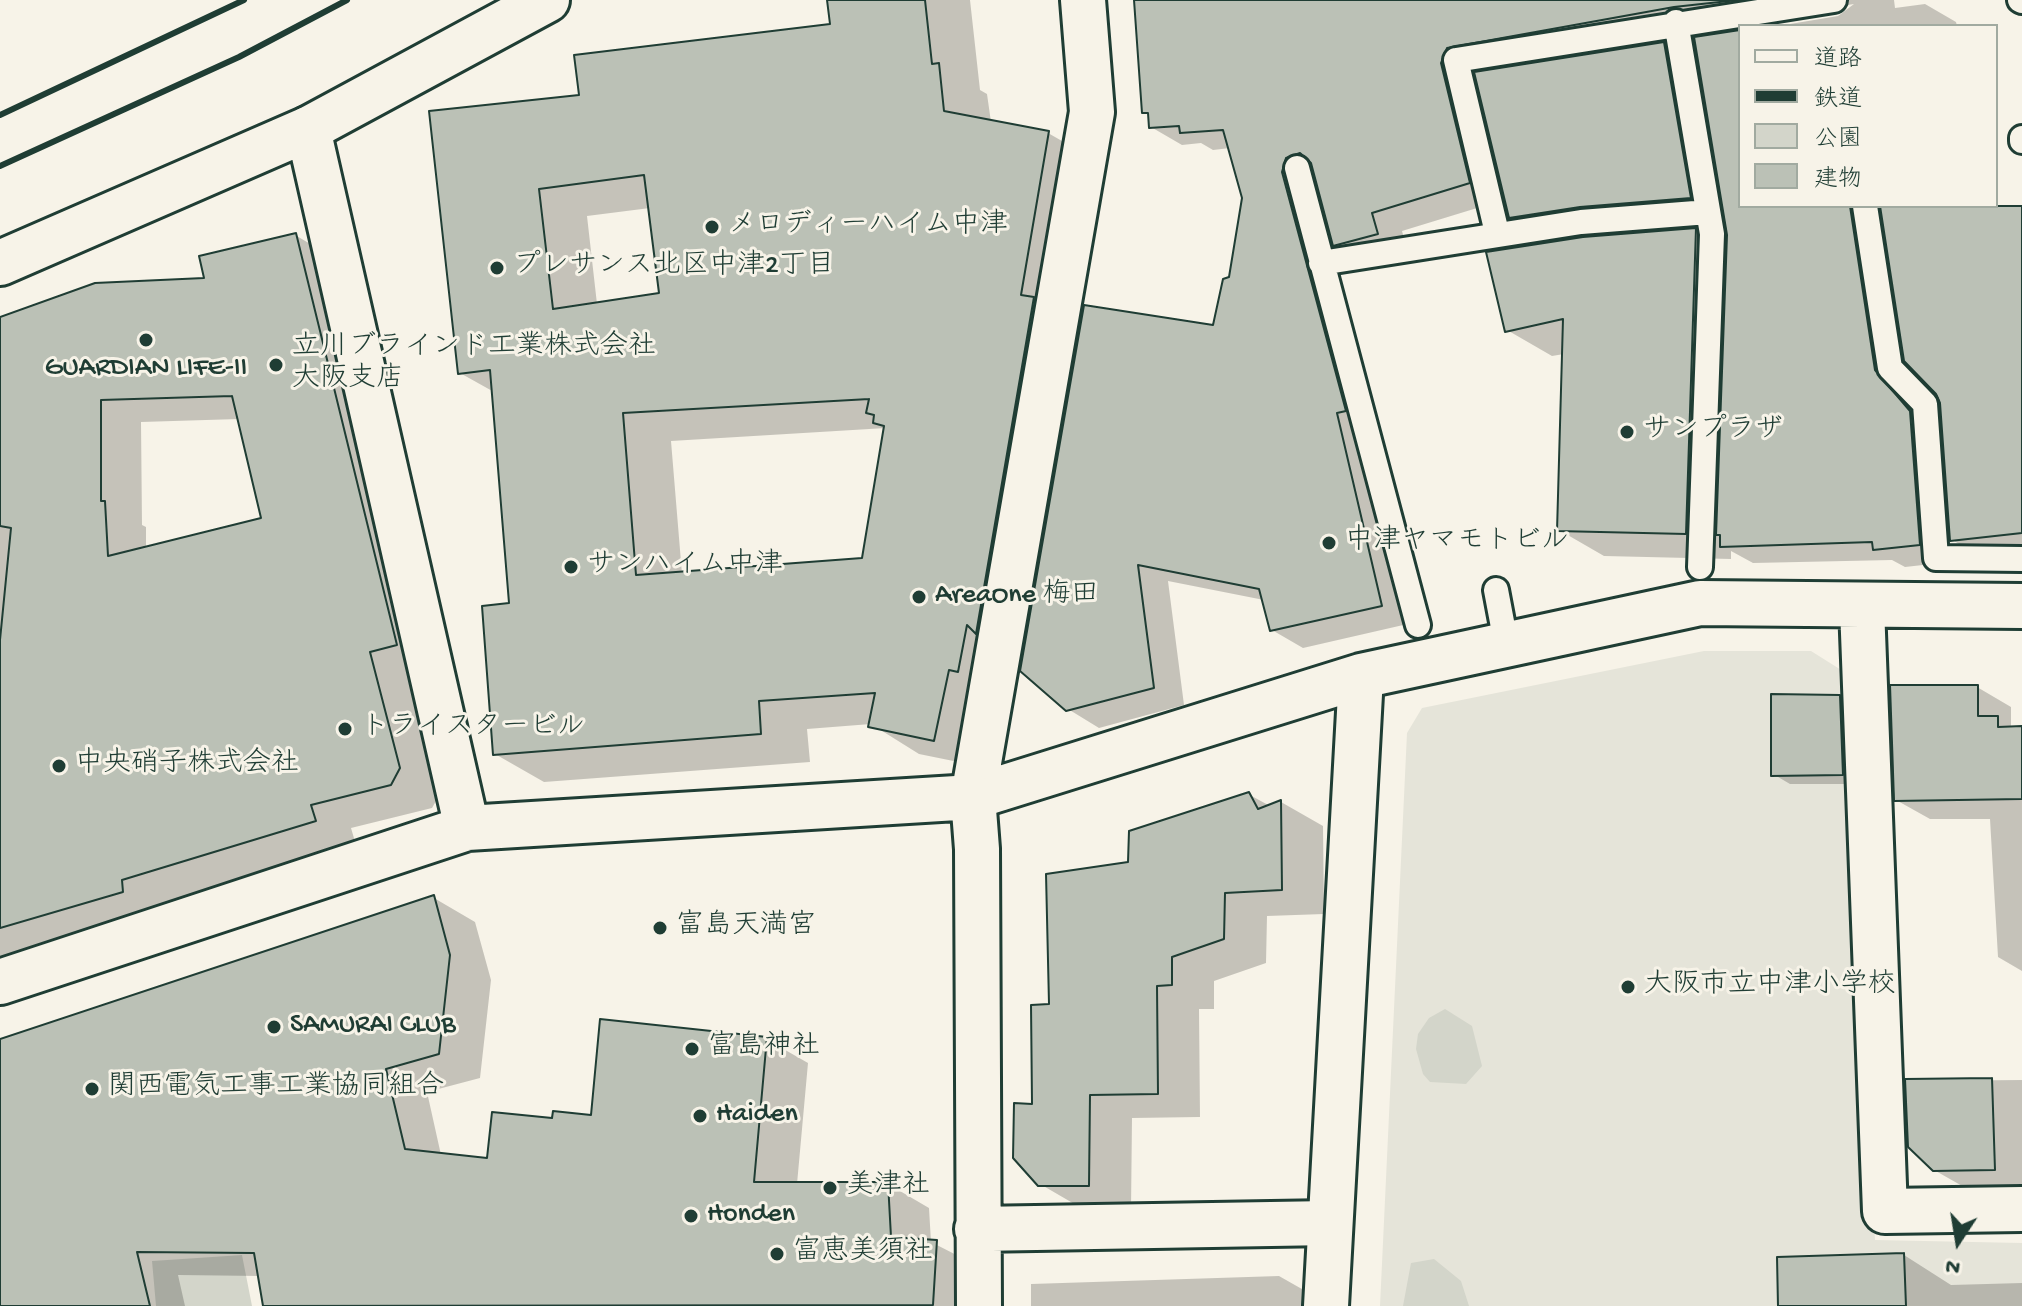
<!DOCTYPE html>
<meta charset="utf-8">
<style>
body{margin:0}
#map{position:relative;width:2022px;height:1306px;overflow:hidden;background:#f7f3e8;font-family:"Gochi Hand","Klee One",sans-serif}
canvas{display:block}
.legend{position:absolute;left:1738px;top:24px;width:260px;height:184px;box-sizing:border-box;background:#f7f3e8;border:2px solid #a1aaa0;margin:0;padding:10px 14px;list-style:none;font-size:24px;color:#1f3d34}
.legend li{display:flex;align-items:center;gap:16px;height:40px}
.legend b{width:40px;border:2px solid #a1aaa0}
.north{position:absolute;left:1918px;top:1202px;width:80px;height:80px;-webkit-text-stroke:6px #f7f3e8;paint-order:stroke;rotate:192deg;font-size:22px;font-weight:700;line-height:32px;text-align:center;color:#1f3d34}
.north::after{content:'';display:block;margin:auto;width:28px;height:36px;background:#1f3d34;clip-path:polygon(50% 0,100% 100%,50% 72%,0 100%)}
</style>
<div id="map">
<canvas width="2022" height="1306"></canvas>
<ul class="legend">
<li><b style="height:10px;background:#f7f3e8"></b>道路</li>
<li><b style="height:10px;background:#1f3d34"></b>鉄道</li>
<li><b style="height:22px;background:#d3d5ca"></b>公園</li>
<li><b style="height:22px;background:#bbc1b6"></b>建物</li>
</ul>
<div class="north">N</div>
</div>
<script>
const c = document.querySelector('canvas').getContext('2d');
c.lineJoin = 'round';
function paint(path, color) { c.fillStyle = color; c.fill(path, 'evenodd'); }
const poly = rows => new Path2D(rows.map(r => 'M' + r).join(''));
function stroke(path, color, width, dash) { c.strokeStyle = color; c.lineWidth = width; c.lineCap = dash ? 'butt' : 'round'; c.setLineDash(dash || []); c.stroke(path); }
function label(font, color, halo, rows, align = 'center') {
  c.font = font + ' "Gochi Hand","Klee One",sans-serif'; c.lineWidth = 6; c.setLineDash([]); c.textBaseline = 'middle'; c.strokeStyle = halo; c.fillStyle = color; for (const [text, x, y, turn = 0] of rows) {
    c.save(); c.translate(x, y); c.rotate((+turn || 0) * Math.PI / 180); c.textAlign = isNaN(turn) ? turn : align; if (halo) c.strokeText(text, 0, 0); c.fillText(text, 0, 0); c.restore();
  }
}
paint(poly([
 [1704,651,1811,651,1846,673,1875,1240,2022,1243,2022,1306,1380,1306,1407,733,1422,708]
]), '#e5e4d9');
paint(poly([
 [1445,1009,1472,1026,1482,1066,1466,1084,1430,1082,1423,1074,1416,1049,1418,1034,1429,1018],
 [242,1255,252,1306,156,1306,152,1261],
 [1434,1259,1461,1281,1469,1306,1403,1306,1411,1263]
]), '#d3d5ca');
paint(poly([
 [829,0,970,0,980,90,987,94,991,122,1048,133,1097,161,1070,320,1082,327,1215,328,1231,279,1244,198,1230,148,1213,150,1201,143,1182,145,1151,127,1150,115,1144,112,1136,0,1894,0,1895,8,1925,4,1956,22,1957,26,1778,26,1838,16,1854,4,1485,62,1476,70,1473,63,1469,75,1472,75,1500,201,1402,231,1408,252,1366,262,1335,245,1316,179,1313,183,1412,623,1303,648,1272,630,1264,600,1168,581,1184,705,1099,728,1068,709,1024,659,1015,654,983,767,919,754,871,724,807,729,810,762,544,782,495,754,511,605,494,392,460,373,431,113,581,97,832,25],
 [650,208,661,295,597,304,587,216],
 [886,428,864,560,682,574,671,441],
 [1740,32,1740,206,1996,206,2022,383,2022,552,1983,558,1949,538,1950,562,1905,567,1892,560,1753,563,1731,551,1731,559,1604,556,1559,530,1564,354,1552,356,1507,330,1695,230,1728,249],
 [1884,217,1942,402,1944,434,1906,390,1881,227],
 [1664,44,1695,62,1721,215,1611,224,1542,235,1511,217],
 [295,235,336,259,441,792,432,808,351,828,356,845,163,903,163,915,0,963,0,319,207,280],
 [239,419,263,519,146,548,146,527,142,525,141,422],
 [1977,687,2011,707,2011,726,2022,728,2022,971,1998,957,1990,819,1930,819,1896,800],
 [1840,697,1857,707,1860,784,1790,784,1773,774],
 [1248,794,1270,806,1281,802,1323,826,1324,914,1267,916,1266,963,1214,981,1214,1009,1199,1009,1200,1117,1132,1118,1131,1210,1083,1209,1040,1184,1034,1106,1051,1006,1130,863],
 [434,898,475,922,491,980,480,1078,427,1092,441,1155,488,1160,554,1121,593,1117,766,1039,808,1063,797,1184,888,1184,929,1208,931,1242,978,1266,975,1306,265,1306,260,1276,178,1275,185,1306,0,1306,0,1040],
 [2022,1080,2022,1185,1964,1187,1934,1170,1907,1081],
 [1904,1255,1951,1285,2022,1283,2022,1306,1780,1306],
 [1279,1276,1323,1301,1323,1306,1031,1306,1031,1284]
]), '#0003');
const building = poly([
 [827,0,925,0,932,64,939,63,944,111,1049,131,1021,295,1034,297,976,634,967,625,958,672,949,670,934,741,868,727,875,693,759,701,761,734,493,755,482,606,509,603,490,370,458,374,429,111,579,95,574,55,830,24,827,0],
 [644,175,659,293,553,309,539,189,644,175],
 [869,399,866,413,874,415,873,423,884,426,862,558,636,575,623,413,869,399],
 [1134,0,1738,0,1674,7,1447,48,1441,63,1470,183,1372,213,1378,234,1333,246,1311,163,1300,153,1286,158,1282,172,1346,411,1337,413,1382,606,1270,631,1259,589,1138,565,1154,688,1066,711,1020,671,1084,305,1213,325,1223,279,1229,277,1242,198,1223,130,1180,133,1179,126,1149,128,1148,113,1142,113,1134,0],
 [1740,30,1740,206,1850,206,1875,370,1910,411,1920,545,1873,550,1872,542,1720,547,1720,535,1716,535,1727,235,1694,37,1740,30],
 [1664,42,1691,198,1580,207,1509,218,1474,72,1664,42],
 [1880,206,2022,206,2022,533,1950,541,1940,403,1936,394,1904,361,1880,206],
 [1696,228,1686,534,1557,531,1563,319,1505,332,1486,252,1583,237,1696,228],
 [296,233,397,645,370,652,400,768,391,785,311,805,316,821,122,880,123,892,0,928,0,640,11,528,0,526,0,317,95,283,204,278,199,256,296,233],
 [232,396,261,518,108,556,105,501,101,501,101,400,232,396],
 [1890,685,1978,685,1978,716,1998,716,1998,727,2022,726,2022,799,1894,801,1890,685],
 [1771,694,1840,695,1843,775,1771,776,1771,694],
 [1249,792,1258,809,1281,800,1282,890,1225,893,1224,939,1172,957,1172,985,1157,986,1158,1094,1090,1095,1089,1186,1038,1186,1013,1158,1014,1103,1032,1104,1031,1005,1049,1004,1046,874,1128,862,1129,831,1249,792],
 [434,895,450,955,439,1054,386,1069,405,1149,487,1158,492,1112,552,1118,553,1111,591,1115,600,1019,767,1037,754,1182,888,1182,891,1237,937,1240,933,1305,263,1306,254,1253,137,1252,150,1306,0,1306,0,1039,434,895],
 [1992,1078,1995,1170,1933,1171,1908,1147,1905,1079,1992,1078],
 [1904,1253,1906,1306,1778,1306,1777,1257,1904,1253]
]);
paint(building, '#bbc1b6');
stroke(building, '#1f3d34', 2);
const lane = poly([
 [2020,0,2022,1],
 [1676,22,1712,234,1700,567],
 [2022,138,2022,141],
 [1297,168,1418,625],
 [1865,206,1890,368,1925,404,1936,558,2022,559],
 [1497,233,1456,60,1834,0],
 [1321,263,1581,222,1708,212],
 [1496,590,1506,643]
]);
const street = poly([
 [1083,0,1092,112,973,797,1361,676,1700,603,2022,606],
 [308,129,547,0],
 [1862,607,1885,1211,2022,1209],
 [1326,1306,1361,676]
]);
const secondary = poly([
 [0,263,308,129,467,828],
 [0,982,467,828,973,797,977,849,979,1306],
 [977,1229,1330,1223]
]);
stroke(lane, '#1f3d34', 30);
stroke(street, '#1f3d34', 50);
stroke(secondary, '#1f3d34', 50);
stroke(lane, '#f7f3e8', 24);
stroke(street, '#f7f3e8', 44);
stroke(secondary, '#f7f3e8', 44);
stroke(poly([
 [0,115,244,0],
 [0,166,239,57,347,0]
]), '#1f3d34', 6);
for (const [x, y, r, color] of [
 [712,227,8,"#1f3d34"],
 [497,268,8,"#1f3d34"],
 [146,340,8,"#1f3d34"],
 [276,365,8,"#1f3d34"],
 [1627,432,8,"#1f3d34"],
 [1329,543,8,"#1f3d34"],
 [571,567,8,"#1f3d34"],
 [919,597,8,"#1f3d34"],
 [345,729,8,"#1f3d34"],
 [59,766,8,"#1f3d34"],
 [660,928,8,"#1f3d34"],
 [1628,987,8,"#1f3d34"],
 [274,1027,8,"#1f3d34"],
 [692,1049,8,"#1f3d34"],
 [92,1089,8,"#1f3d34"],
 [700,1116,8,"#1f3d34"],
 [830,1188,8,"#1f3d34"],
 [691,1216,8,"#1f3d34"],
 [777,1254,8,"#1f3d34"]
]) { const dot = new Path2D(); dot.arc(x, y, r, 0, 2 * Math.PI); c.fillStyle = color; c.fill(dot); stroke(dot, '#f7f3e8', 3); }
label('28px', '#1f3d34', '#f7f3e8', [
 ["メロディーハイム中津",728,227],
 ["プレサンス北区中津2丁目",513,268],
 ["立川ブラインド工業株式会社",292,349],
 ["大阪支店",292,381],
 ["GUARDIAN LIFE-II",146,370,"center"],
 ["サンプラザ",1643,432],
 ["中津ヤマモトビル",1345,543],
 ["サンハイム中津",587,567],
 ["AreaOne 梅田",935,597],
 ["トライスタービル",361,729],
 ["中央硝子株式会社",75,766],
 ["富島天満宮",676,928],
 ["大阪市立中津小学校",1644,987],
 ["SAMURAI CLUB",290,1027],
 ["富島神社",708,1049],
 ["関西電気工事工業協同組合",108,1089],
 ["Haiden",716,1116],
 ["美津社",846,1188],
 ["Honden",707,1216],
 ["富恵美須社",793,1254]
], 'left');
</script>
